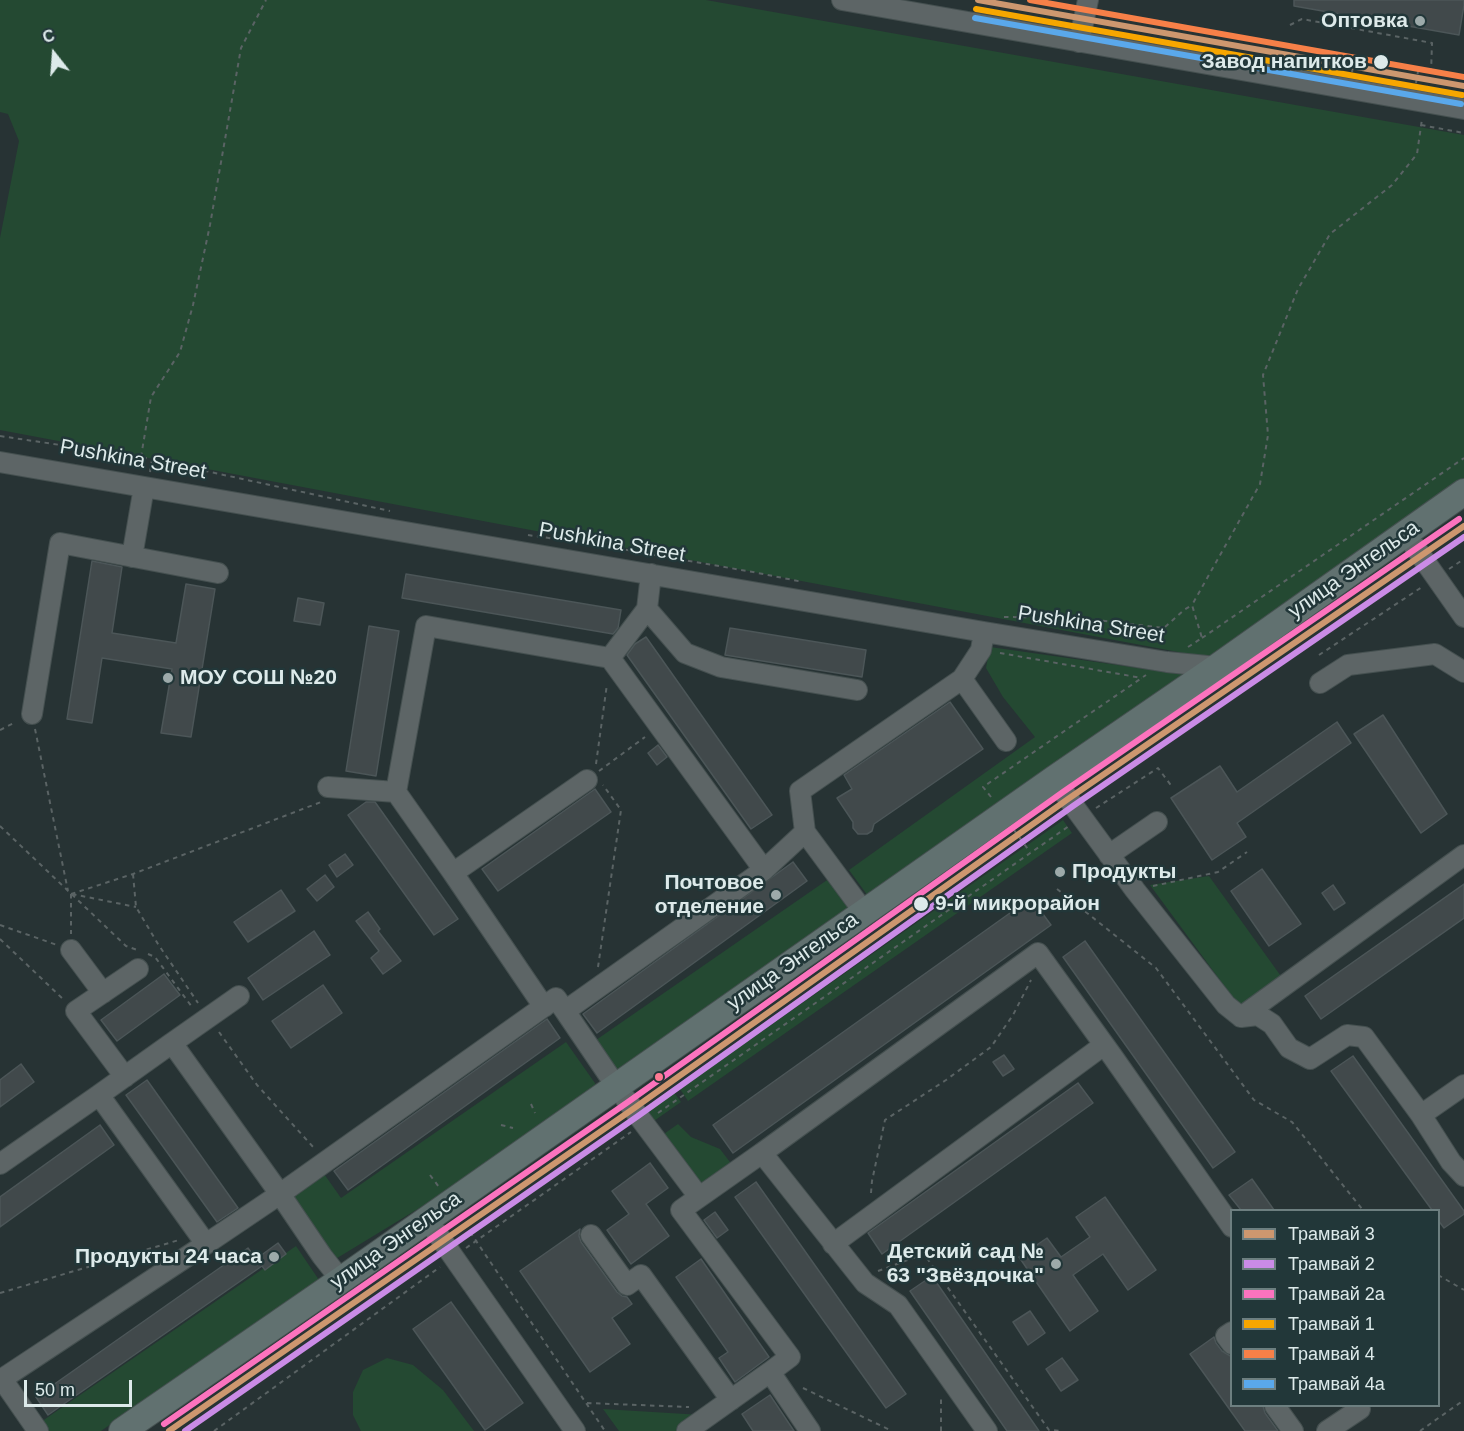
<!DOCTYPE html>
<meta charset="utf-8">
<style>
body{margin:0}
#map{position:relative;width:1464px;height:1431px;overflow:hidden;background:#273334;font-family:Arial,sans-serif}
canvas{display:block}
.legend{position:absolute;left:1230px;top:1209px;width:210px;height:198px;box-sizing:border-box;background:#223739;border:2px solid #6d7f80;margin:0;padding:8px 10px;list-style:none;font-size:18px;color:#ddeaea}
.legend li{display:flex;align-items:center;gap:12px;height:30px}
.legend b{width:30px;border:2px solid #6d7f80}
.north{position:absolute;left:24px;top:24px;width:60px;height:60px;-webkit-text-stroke:4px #223739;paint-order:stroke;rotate:343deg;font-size:16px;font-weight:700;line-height:24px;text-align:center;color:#ddeaea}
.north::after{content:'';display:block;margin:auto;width:21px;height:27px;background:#ddeaea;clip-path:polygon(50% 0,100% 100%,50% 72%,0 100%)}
.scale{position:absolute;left:24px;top:1380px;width:108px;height:27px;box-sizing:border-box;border:3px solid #ddeaea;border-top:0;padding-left:8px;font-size:18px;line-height:21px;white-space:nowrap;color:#ddeaea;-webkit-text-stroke:4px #223739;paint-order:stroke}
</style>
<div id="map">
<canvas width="1464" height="1431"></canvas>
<ul class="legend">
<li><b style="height:8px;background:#cd976f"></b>Трамвай 3</li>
<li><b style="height:8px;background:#ca8be6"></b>Трамвай 2</li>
<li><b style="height:8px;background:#fc73be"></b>Трамвай 2а</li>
<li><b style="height:8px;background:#f7a600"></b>Трамвай 1</li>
<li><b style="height:8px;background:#f78048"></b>Трамвай 4</li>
<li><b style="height:8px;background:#5aa8eb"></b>Трамвай 4а</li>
</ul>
<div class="north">С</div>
<div class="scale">50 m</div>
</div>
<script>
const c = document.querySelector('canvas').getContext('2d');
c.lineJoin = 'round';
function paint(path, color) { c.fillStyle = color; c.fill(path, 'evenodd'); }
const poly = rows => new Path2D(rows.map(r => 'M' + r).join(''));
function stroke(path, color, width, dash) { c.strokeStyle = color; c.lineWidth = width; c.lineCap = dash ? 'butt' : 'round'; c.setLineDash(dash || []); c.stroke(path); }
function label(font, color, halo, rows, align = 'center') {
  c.font = font + ' Arial,sans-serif'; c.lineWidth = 5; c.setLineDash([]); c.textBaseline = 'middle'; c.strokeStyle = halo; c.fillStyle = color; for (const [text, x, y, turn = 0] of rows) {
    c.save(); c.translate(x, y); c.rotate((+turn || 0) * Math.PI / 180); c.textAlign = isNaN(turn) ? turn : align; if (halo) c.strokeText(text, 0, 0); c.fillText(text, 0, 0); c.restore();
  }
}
paint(poly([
 [0,0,706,0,1464,135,1464,478,1210,658,0,430,0,238,19,141,8,114,0,112],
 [990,647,1188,675,868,896,849,870,1035,737,1003,697,986,668],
 [1063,820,1072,833,688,1101,680,1089],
 [1209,876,1283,979,1242,1010,1150,885],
 [830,878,851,908,604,1080,583,1049],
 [566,1042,597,1086,444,1193,329,1263,286,1197,322,1171,341,1198],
 [673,1091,681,1102,651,1123,643,1112],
 [678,1124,691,1137,720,1149,733,1166,700,1191,661,1136],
 [296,1246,319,1280,101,1431,43,1431,38,1424],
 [387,1358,413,1365,443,1390,474,1431,361,1431,353,1415,353,1392,363,1370],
 [603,1409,702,1415,678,1431,619,1431]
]), '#244932');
const building = poly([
 [1294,0,1464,0,1464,5,1459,35,1294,6,1294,0],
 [92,561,122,567,112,633,176,643,186,584,215,589,191,737,161,733,172,669,102,658,92,723,67,719,92,561],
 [406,574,621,610,618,628,613,634,402,598,406,574],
 [298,598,324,603,320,625,294,621,298,598],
 [369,626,399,631,376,776,346,771,369,626],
 [730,628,866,650,862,677,725,655,730,628],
 [646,637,772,815,751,829,627,655,635,644,646,637],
 [950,702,983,749,874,824,872,831,867,834,858,834,853,828,853,822,837,798,852,789,844,775,950,702],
 [1383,715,1447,814,1421,833,1354,734,1383,715],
 [1337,722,1351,743,1237,823,1246,837,1212,860,1171,798,1220,766,1237,792,1337,722],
 [658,745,667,757,657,765,648,753,658,745],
 [595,789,611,812,498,891,482,869,595,789],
 [366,802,375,802,458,919,434,935,348,815,366,802],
 [345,854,353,865,337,877,329,865,345,854],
 [793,862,807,881,597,1033,583,1014,793,862],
 [1262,869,1301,924,1269,946,1231,891,1262,869],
 [325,875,334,887,317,901,307,889,325,875],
 [1464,884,1464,918,1321,1019,1305,996,1464,884],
 [1333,885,1345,903,1334,910,1322,893,1333,885],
 [281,890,295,911,248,942,234,922,281,890],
 [1031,898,1051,925,733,1153,713,1125,1031,898],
 [368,912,380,929,378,931,401,961,383,974,371,958,379,951,356,921,368,912],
 [314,931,330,955,263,1000,248,978,314,931],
 [1085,941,1235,1152,1213,1168,1063,957,1085,941],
 [164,974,180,995,117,1041,101,1020,164,974],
 [323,985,342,1013,291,1048,272,1021,323,985],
 [547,1019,560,1038,348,1190,334,1171,547,1019],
 [1004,1055,1014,1069,1003,1076,993,1062,1004,1055],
 [1353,1056,1464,1211,1464,1214,1444,1228,1438,1220,1438,1210,1432,1210,1331,1071,1353,1056],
 [21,1064,34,1082,0,1107,0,1080,21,1064],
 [147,1080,238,1208,217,1222,126,1095,147,1080],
 [1078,1083,1093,1103,882,1254,868,1233,1078,1083],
 [100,1125,114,1145,0,1227,0,1197,100,1125],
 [650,1163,668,1188,646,1204,669,1236,631,1264,607,1230,629,1214,612,1191,650,1163],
 [1252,1179,1274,1210,1241,1210,1229,1195,1252,1179],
 [756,1182,906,1394,886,1408,735,1197,756,1182],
 [1105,1197,1156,1270,1128,1290,1103,1254,1073,1275,1098,1311,1070,1331,1019,1257,1047,1238,1061,1257,1090,1237,1076,1217,1105,1197],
 [715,1212,728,1230,717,1238,704,1220,715,1212],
 [580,1229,579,1236,581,1242,617,1292,622,1296,627,1297,632,1304,612,1318,630,1344,590,1372,520,1271,580,1229],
 [278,1243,286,1254,265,1270,262,1266,48,1415,36,1397,248,1248,256,1259,278,1243],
 [701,1259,769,1357,735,1382,719,1358,728,1352,676,1277,701,1259],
 [932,1276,1039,1431,1007,1431,910,1291,932,1276],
 [451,1302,523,1403,485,1430,413,1329,451,1302],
 [1030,1311,1045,1333,1028,1345,1013,1322,1030,1311],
 [1214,1337,1216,1343,1222,1351,1232,1357,1232,1406,1263,1406,1265,1413,1278,1431,1245,1431,1190,1354,1214,1337],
 [1062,1358,1078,1380,1061,1391,1046,1369,1062,1358],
 [770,1395,794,1431,753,1431,742,1414,770,1395]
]);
paint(building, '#41494b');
stroke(building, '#4c5658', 1.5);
const minor = poly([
 [842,0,1464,109],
 [1079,42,1088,0],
 [0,462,984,632,1167,662,1217,667],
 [1405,533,1464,617],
 [132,557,144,487],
 [651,574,647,609,685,653,721,667,857,690],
 [610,658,647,609],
 [962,679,1006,741],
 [1320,683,1348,665,1435,654,1464,672],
 [32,714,60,543,218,573],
 [1054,779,1135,890,1226,1005,1241,1017,1258,1015,1272,1024,1289,1048,1310,1059,1347,1035,1364,1037,1421,1115,1451,1162,1464,1176],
 [587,780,453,873,396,792,426,626,610,658,764,870],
 [328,787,396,792],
 [805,832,864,912],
 [1109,855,1157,822],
 [453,873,544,1007],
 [71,950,103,993],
 [565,1011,616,1086,699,1197],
 [1241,1017,1464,855],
 [172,1043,239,996],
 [125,1077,76,1011,138,969],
 [99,1095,172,1043,280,1194,556,998,565,1011,764,870,805,832,800,791,962,679,981,650,984,632],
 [1421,1115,1464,1085],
 [762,1153,1038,953,1113,1057,1232,1227],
 [0,1164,99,1095,206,1244,280,1194,322,1256,341,1280],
 [427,1219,575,1431],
 [591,1235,627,1285,641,1275,731,1400],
 [833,1244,1104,1045],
 [1232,1332,1226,1336,1232,1344],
 [2,1379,206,1244],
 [0,1381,2,1379,38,1431],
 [1275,1406,1293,1431],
 [687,1431,770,1372],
 [810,1431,770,1372,790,1357,681,1210,762,1153,865,1283,898,1305,987,1431],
 [1327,1431,1360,1409,1358,1406]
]);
const major = poly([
 [122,1431,341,1280,1054,779,1217,667,1464,492]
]);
stroke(minor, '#455050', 22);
stroke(major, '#455050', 28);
stroke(poly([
 [1290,25,1302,19,1432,43,1431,73,1428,87],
 [1352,72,1355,55],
 [1416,83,1419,66],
 [1421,125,1464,133],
 [0,436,141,457,390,511],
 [141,457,151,397,180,352,193,305,210,225,241,48,266,0],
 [150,472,152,460],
 [528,535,598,545,753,572,803,582],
 [1449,569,1464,559],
 [1004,617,1080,618,1164,628,1184,610,1192,605],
 [1202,638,1464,458],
 [1188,647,1202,638,1192,605,1260,484,1268,435,1263,375,1298,289,1330,234,1392,185,1417,154,1422,119],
 [1000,653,1142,678],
 [1319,655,1422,587],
 [35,729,68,891],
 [0,730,16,722],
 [596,764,607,684],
 [599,771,645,737],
 [991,797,983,787,1146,675],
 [1096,808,1158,768,1173,788],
 [0,826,126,946,140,951],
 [1014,830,1030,852],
 [133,874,136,907,158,944,198,1003],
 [1153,886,1218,872,1247,852],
 [1057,889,1156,968,1254,1100,1292,1122,1363,1210],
 [71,894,133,874,321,802],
 [71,894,71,934],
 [72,894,136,907],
 [912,923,965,885],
 [0,925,57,945],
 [0,939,63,999],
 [148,954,155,957,192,1007],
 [598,967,621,810,603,785],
 [219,1032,257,1085,314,1148],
 [531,1104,535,1113],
 [658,1113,1069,826],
 [501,1125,513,1128],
 [430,1175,439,1187],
 [871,1193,872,1181,885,1120,946,1080,991,1047,1013,1015,1031,980],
 [470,1232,605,1431],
 [466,1248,631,1132],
 [878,1271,924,1254,1049,1430,1063,1431],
 [1438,1275,1464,1290],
 [0,1293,179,1240],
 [803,1388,892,1431],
 [587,1403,689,1407],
 [214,1431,440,1267],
 [941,1431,941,1398],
 [1420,1431,1464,1400]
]), '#5a6364', 2, [4.5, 4.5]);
stroke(minor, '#5d6566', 20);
stroke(major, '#617170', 26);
stroke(poly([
 [978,0,1464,86],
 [169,1431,633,1109,1068,799,1464,526]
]), '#cd976f', 6);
stroke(poly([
 [185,1431,638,1116,1073,806,1464,537]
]), '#ca8be6', 6);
stroke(poly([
 [164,1424,628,1102,1063,792,1459,519]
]), '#fc73be', 6);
stroke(poly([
 [976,9,1462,95]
]), '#f7a600', 6);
stroke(poly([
 [1030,0,1464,77]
]), '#f78048', 6);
stroke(poly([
 [975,18,1461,104]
]), '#5aa8eb', 6);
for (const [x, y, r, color] of [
 [1420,21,6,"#9daaaa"],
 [1381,62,8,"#ddeaea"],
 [168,678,6,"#9daaaa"],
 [1060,872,6,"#9daaaa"],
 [776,895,6,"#9daaaa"],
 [921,904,8,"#ddeaea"],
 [659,1077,5,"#fe7a93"],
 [274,1257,6,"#9daaaa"],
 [1056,1264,6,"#9daaaa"]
]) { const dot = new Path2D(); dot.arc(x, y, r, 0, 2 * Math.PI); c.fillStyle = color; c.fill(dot); stroke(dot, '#223739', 2); }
label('bold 21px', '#ddeaea', '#223739', [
 ["Оптовка",1408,21],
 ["МОУ СОШ №20",180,678,"left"],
 ["Продукты",1072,872,"left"],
 ["Почтовое",764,883],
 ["отделение",764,907],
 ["Детский сад №",1044,1252],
 ["63 \"Звёздочка\"",1044,1276],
 ["Продукты 24 часа",262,1257]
], 'right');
label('bold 21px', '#ddeaea', '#223739', [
 ["Завод напитков",1367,62],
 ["9-й микрорайон",935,904,"left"]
], 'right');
label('21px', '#ddeaea', '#223739', [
 ["Pushkina Street",133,460,10],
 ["Pushkina Street",612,543,10],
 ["улица Энгельса",1354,570,-35],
 ["Pushkina Street",1091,625,9],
 ["улица Энгельса",793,962,-35],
 ["улица Энгельса",396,1241,-35]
]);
</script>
